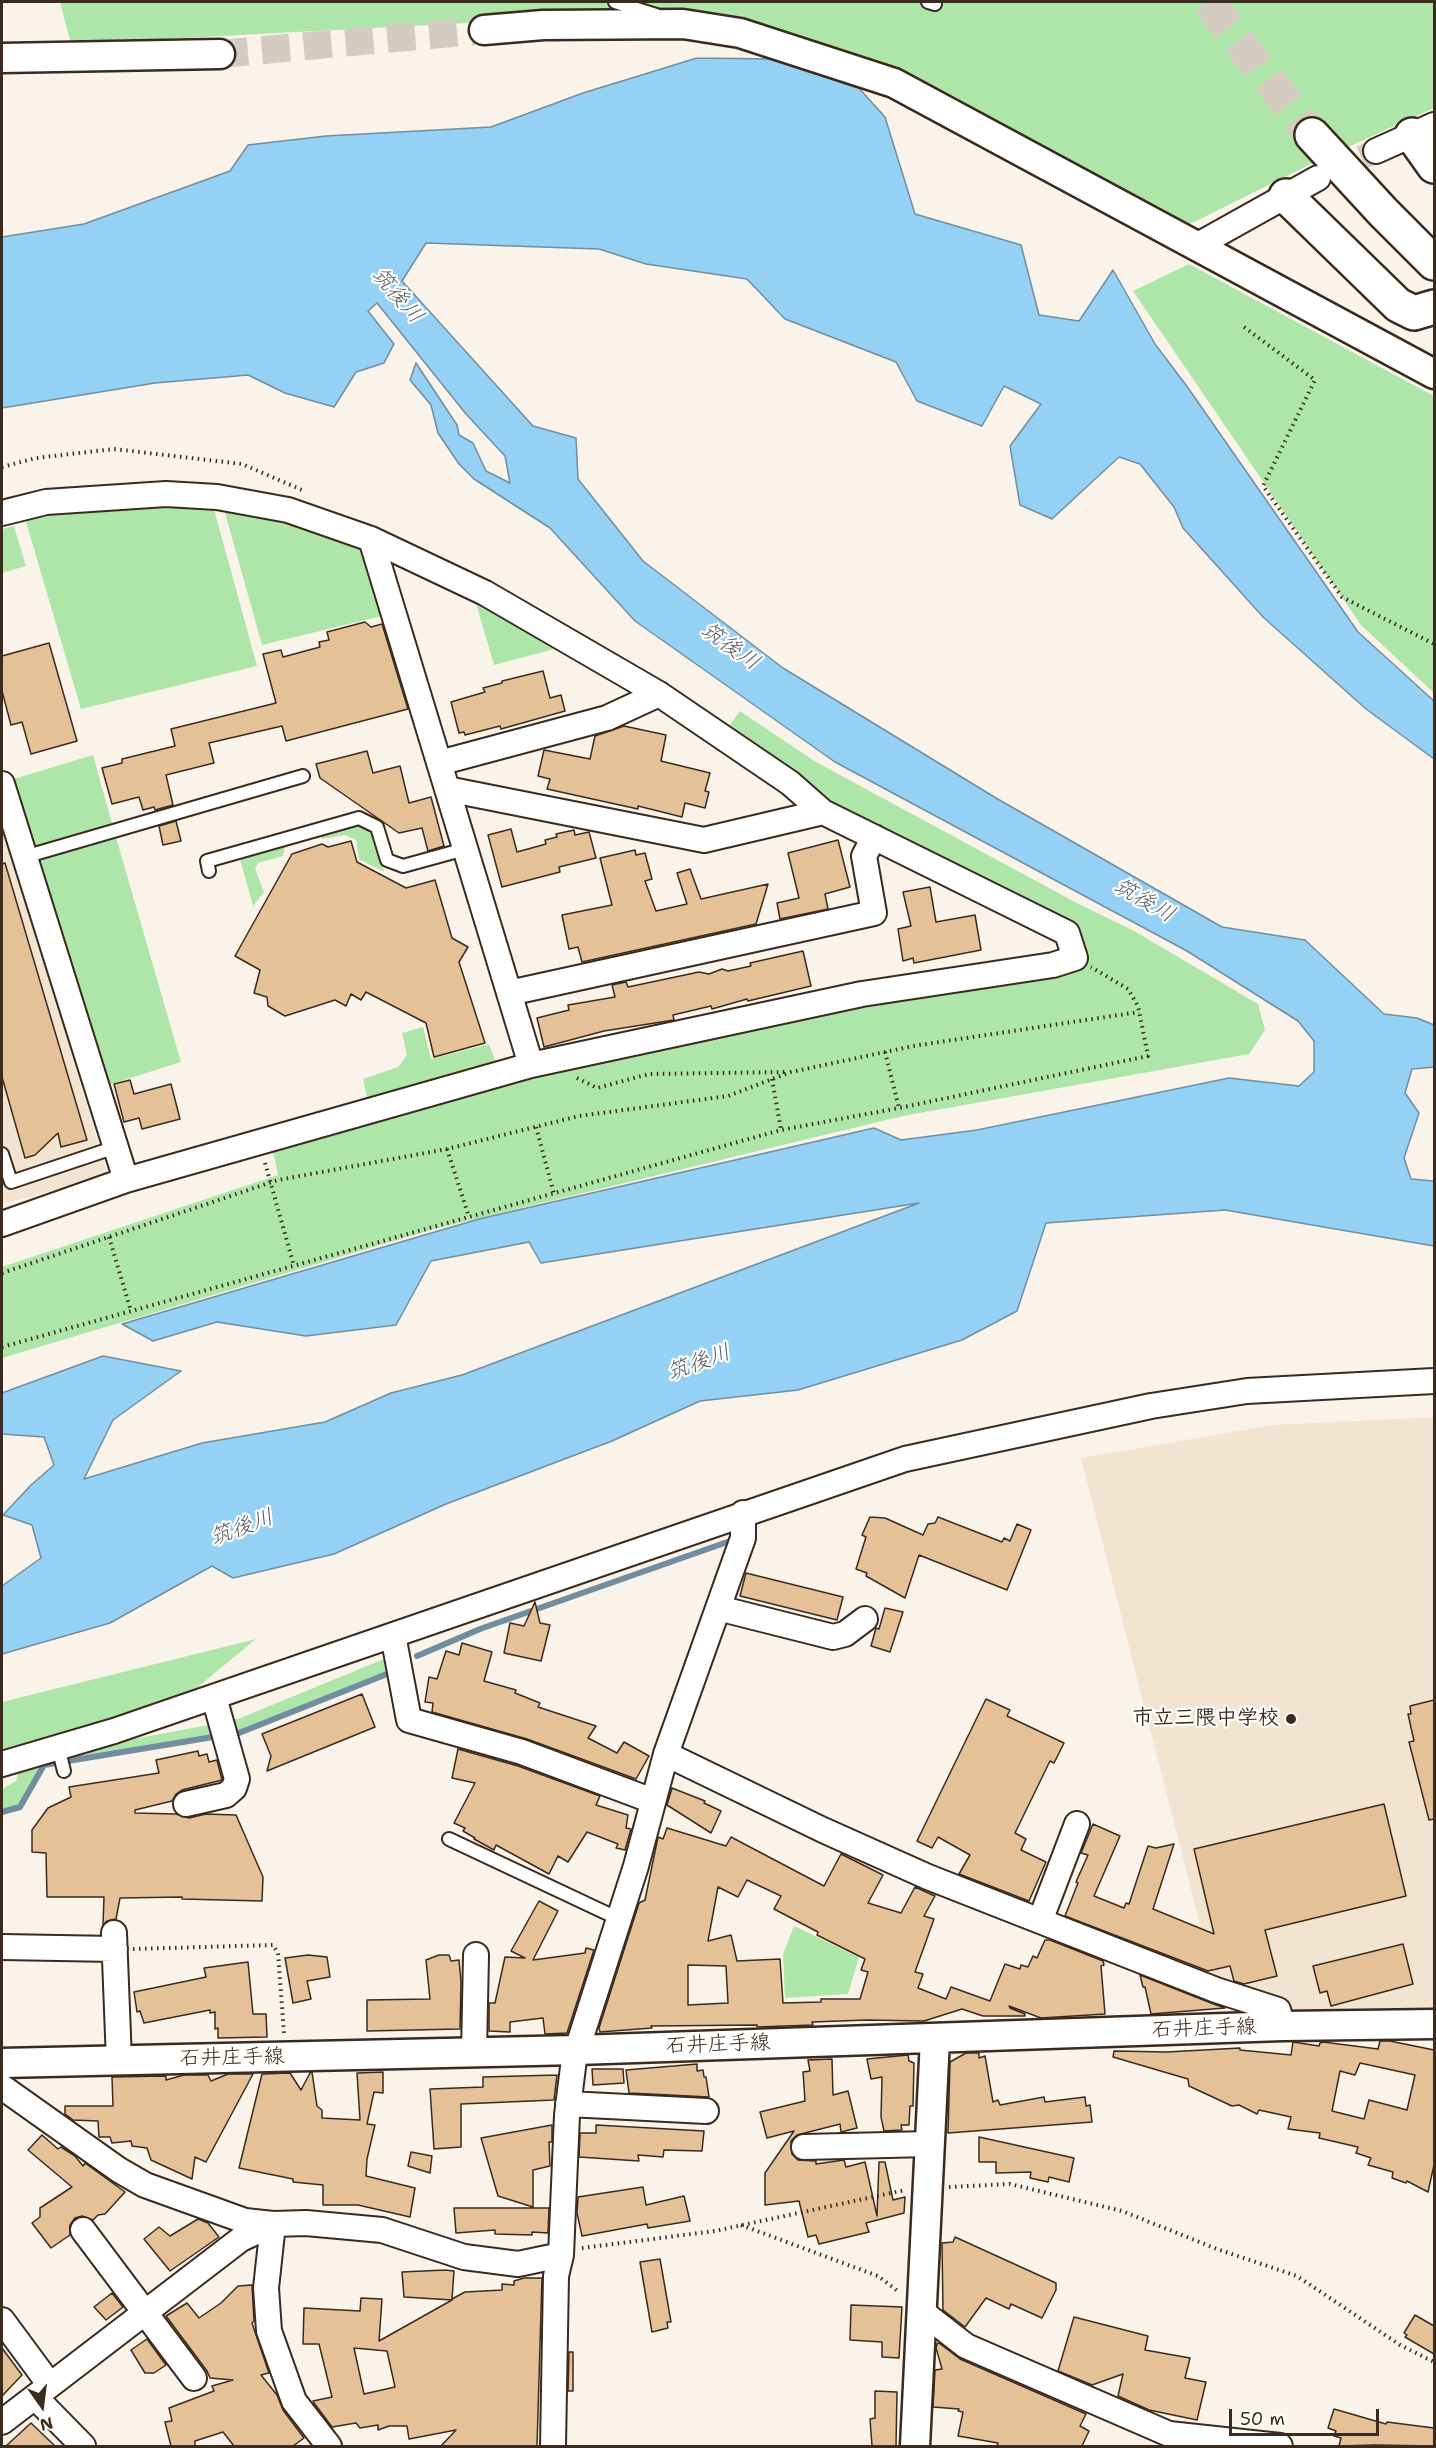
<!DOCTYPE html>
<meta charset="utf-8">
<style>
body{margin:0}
#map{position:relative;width:1436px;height:2448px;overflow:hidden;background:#faf3ea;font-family:"Shantell Sans",sans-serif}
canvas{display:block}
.frame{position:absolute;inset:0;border:3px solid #3b2a1e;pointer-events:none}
.north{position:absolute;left:12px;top:2376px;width:60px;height:60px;-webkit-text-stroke:4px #fff;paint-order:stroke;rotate:166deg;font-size:16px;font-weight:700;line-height:24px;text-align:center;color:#3b2a1e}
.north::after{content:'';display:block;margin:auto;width:21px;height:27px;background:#3b2a1e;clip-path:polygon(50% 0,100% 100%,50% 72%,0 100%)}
.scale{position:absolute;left:1229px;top:2409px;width:150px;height:27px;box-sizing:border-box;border:3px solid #3b2a1e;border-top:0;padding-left:8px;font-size:18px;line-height:21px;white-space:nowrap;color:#3b2a1e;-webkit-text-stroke:4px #fff;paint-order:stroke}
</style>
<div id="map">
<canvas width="1436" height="2448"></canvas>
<div class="frame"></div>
<div class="north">N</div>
<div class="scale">50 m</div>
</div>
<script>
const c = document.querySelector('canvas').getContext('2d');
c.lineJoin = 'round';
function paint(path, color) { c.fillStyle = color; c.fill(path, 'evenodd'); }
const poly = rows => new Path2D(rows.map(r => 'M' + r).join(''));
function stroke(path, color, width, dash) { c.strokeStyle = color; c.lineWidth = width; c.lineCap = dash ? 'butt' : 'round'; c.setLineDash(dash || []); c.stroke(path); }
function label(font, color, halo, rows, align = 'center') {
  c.font = font + ' "Shantell Sans","Klee One",sans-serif'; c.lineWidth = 4.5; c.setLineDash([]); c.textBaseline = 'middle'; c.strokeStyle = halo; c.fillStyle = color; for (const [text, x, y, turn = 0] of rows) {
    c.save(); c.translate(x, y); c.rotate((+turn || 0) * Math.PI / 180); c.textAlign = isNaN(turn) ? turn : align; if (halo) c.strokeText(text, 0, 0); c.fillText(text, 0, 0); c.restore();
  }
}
paint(poly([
 [2,822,108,1176,2,1204],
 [1434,1417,1434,2008,1289,2009,1214,1980,1081,1458,1273,1425]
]), '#f3e4d1');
paint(poly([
 [60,2,1434,2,1434,108,1315,162,1190,224,1023,138,955,97,883,62,693,11,71,44],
 [1189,264,1434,396,1434,693,1361,625,1133,291],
 [168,502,214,509,257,666,81,709,24,515],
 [224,509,281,519,362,544,382,616,262,645],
 [14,526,26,566,2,573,2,529],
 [473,593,562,647,494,665],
 [740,711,816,762,1075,902,1134,931,1258,1004,1265,1030,1249,1054,903,1116,434,1229,2,1358,2,1267,278,1175,272,1147,520,1081,862,1003,1079,971,1077,931,822,802,726,730],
 [93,755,113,827,33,850,14,779],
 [356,825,374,835,384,872,359,859,356,840,345,835,322,839,321,834],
 [115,834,181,1062,102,1087,30,863],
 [285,847,283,856,258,863,255,869,264,892,253,906,240,859],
 [423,1027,431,1059,489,1044,498,1068,369,1106,363,1079,398,1067,407,1055,402,1033],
 [256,1639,188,1695,2,1756,2,1702],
 [389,1657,393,1669,238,1731,230,1732,226,1719,238,1719],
 [214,1724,217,1735,71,1759,69,1751],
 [42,1764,19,1806,2,1811,2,1789,16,1781,21,1765],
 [794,1926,859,1957,848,1994,785,1998,783,1954]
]), '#aee6aa');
const water = poly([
 [697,58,775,59,857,86,885,117,915,214,1021,245,1039,315,1079,321,1113,270,1155,344,1186,385,1358,632,1434,701,1434,759,1366,709,1263,617,1183,528,1174,507,1140,464,1119,457,1052,519,1020,505,1010,446,1041,404,1004,386,982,426,917,401,896,362,785,319,747,279,646,264,599,249,426,243,402,281,533,426,576,438,578,479,643,561,783,668,996,798,1222,927,1305,940,1384,1014,1417,1018,1434,1025,1434,1067,1412,1069,1405,1093,1419,1113,1404,1158,1411,1179,1434,1181,1434,1246,1225,1210,1046,1223,1017,1311,962,1340,798,1390,700,1401,612,1441,446,1504,334,1554,233,1578,212,1566,110,1623,2,1654,2,1586,41,1558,32,1525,3,1515,31,1485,54,1465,44,1437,2,1434,2,1393,103,1356,181,1371,113,1420,84,1479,202,1443,325,1422,391,1393,462,1375,919,1203,541,1263,529,1242,431,1261,396,1325,306,1336,217,1322,153,1341,122,1324,479,1219,874,1128,901,1140,977,1130,1229,1078,1299,1086,1314,1072,1314,1041,1298,1021,1187,951,835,762,635,621,550,528,474,479,459,464,438,433,431,405,410,380,416,363,457,425,459,435,473,443,486,471,510,483,505,456,466,414,377,303,368,311,394,344,384,363,356,372,334,407,285,393,248,375,155,383,2,408,2,237,84,224,230,171,248,145,326,136,491,127,583,93,697,58]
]);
paint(water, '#95d0f5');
stroke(water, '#718e9f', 1.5);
stroke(poly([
 [417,1656,480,1629,733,1540],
 [229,1735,239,1733,392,1672],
 [2,1812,20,1807,44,1765,219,1736]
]), '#718e9f', 6);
const building = poly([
 [365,622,371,627,382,624,408,709,286,741,282,726,209,743,214,763,166,775,173,805,155,810,154,807,143,810,139,797,112,804,102,768,122,763,122,759,175,746,171,729,276,703,263,654,281,650,283,657,320,647,319,642,329,640,327,632,365,622],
 [49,643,77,741,31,754,22,722,11,725,2,691,2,656,49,643],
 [543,671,550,698,561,695,565,711,501,729,500,726,465,735,464,732,459,733,451,702,485,692,483,688,502,683,502,681,543,671],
 [624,726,666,735,661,761,710,773,705,791,709,792,705,808,685,803,682,817,638,806,638,809,547,789,550,779,538,776,544,750,590,759,595,736,624,726],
 [367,751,373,773,400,766,409,803,431,797,444,846,428,851,422,828,399,833,320,778,316,764,367,751],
 [176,821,181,841,163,845,159,826,176,821],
 [511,829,517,852,546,844,545,840,557,837,556,834,574,830,575,835,589,832,596,858,559,867,560,872,502,887,488,835,511,829],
 [838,840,850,887,825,894,828,909,780,919,777,903,799,898,788,853,838,840],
 [351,841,357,862,406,888,435,880,452,938,468,947,459,962,485,1043,434,1057,426,1023,366,992,361,1000,351,994,346,1006,335,1000,285,1016,268,1006,267,997,254,993,260,970,235,956,292,854,322,844,328,847,351,841],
 [635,850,636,855,645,853,652,879,645,881,656,911,687,904,677,873,690,869,701,899,768,884,756,924,582,962,578,947,569,949,562,915,612,905,600,858,635,850],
 [5,863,87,1140,61,1147,58,1133,35,1155,25,1158,2,1077,2,864,5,863],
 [930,887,936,922,975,915,981,950,914,963,913,958,903,961,898,929,911,926,903,892,930,887],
 [803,951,811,986,748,1001,747,999,712,1009,711,1006,673,1015,674,1020,604,1031,544,1047,537,1018,569,1010,568,1005,615,997,612,985,626,982,628,987,699,972,709,974,722,969,728,971,751,966,750,963,803,951],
 [130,1080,134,1094,171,1084,180,1119,142,1129,139,1118,124,1122,114,1084,130,1080],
 [870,1517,885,1518,923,1535,928,1524,935,1523,938,1517,1002,1542,1004,1538,1010,1541,1017,1524,1031,1530,1007,1590,919,1555,905,1598,866,1576,867,1573,856,1569,866,1537,862,1535,870,1517],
 [746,1573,843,1597,837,1620,740,1596,746,1573],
 [535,1602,540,1623,550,1625,541,1661,504,1653,510,1623,524,1626,535,1602],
 [885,1608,903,1612,890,1652,871,1646,876,1628,879,1629,885,1608],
 [462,1643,492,1652,484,1681,516,1690,515,1693,540,1703,538,1707,596,1726,588,1738,617,1753,624,1742,649,1756,636,1779,527,1739,432,1712,433,1703,425,1702,429,1677,437,1679,446,1651,459,1655,462,1643],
 [362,1694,375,1727,267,1771,271,1756,262,1734,362,1694],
 [986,1699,1010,1710,1007,1716,1064,1743,1054,1763,1050,1761,1015,1833,1026,1839,1021,1850,1046,1862,1029,1901,959,1874,970,1855,938,1837,932,1848,917,1841,986,1699],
 [1434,1700,1434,1819,1429,1820,1409,1742,1414,1741,1408,1714,1411,1714,1410,1706,1434,1700],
 [458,1749,518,1766,600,1796,596,1805,628,1815,626,1828,631,1829,625,1850,616,1848,618,1844,587,1832,568,1862,558,1856,549,1874,496,1845,494,1850,474,1839,475,1838,463,1831,465,1828,454,1823,475,1783,452,1778,458,1749],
 [198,1751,199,1756,207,1754,209,1762,217,1760,222,1780,182,1790,176,1794,172,1801,135,1810,135,1813,176,1814,189,1818,206,1814,236,1815,263,1877,262,1901,182,1899,182,1897,120,1898,116,1919,107,1921,103,1925,104,1897,47,1897,46,1853,32,1852,32,1830,48,1808,71,1797,69,1787,159,1773,156,1760,198,1751],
 [672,1788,705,1801,704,1803,721,1811,711,1833,667,1805,672,1788],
 [1384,1804,1406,1896,1265,1930,1277,1976,1244,1984,1234,1981,1230,1966,1208,1971,1065,1916,1078,1883,1076,1882,1088,1855,1081,1853,1093,1824,1120,1836,1094,1896,1124,1908,1126,1903,1129,1904,1148,1846,1156,1848,1174,1844,1153,1909,1214,1934,1194,1849,1384,1804],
 [667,1828,726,1846,731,1837,824,1886,841,1854,883,1875,868,1903,901,1913,915,1887,935,1896,924,1916,934,1919,915,1972,923,1974,918,1988,946,1999,951,1987,990,2001,1005,1964,1020,1969,1021,1965,1028,1967,1033,1956,1037,1958,1045,1940,1050,1940,1103,1961,1104,1965,1101,1966,1105,2014,1041,2018,1009,2006,1010,2008,1025,2014,1025,2016,983,2016,962,2009,924,2021,867,2020,812,2022,813,2025,757,2027,757,2025,651,2026,652,2028,600,2032,599,2028,639,1903,645,1900,658,1837,663,1839,667,1828],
 [747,1880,781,1896,774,1909,818,1932,817,1935,865,1959,861,1970,868,1972,860,1999,821,1999,821,2002,783,2003,780,1959,737,1961,731,1935,708,1941,718,1887,738,1897,747,1880],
 [688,1965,726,1966,728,2003,688,2005,688,1965],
 [539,1901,558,1911,533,1960,585,1953,586,1948,594,1950,567,2033,545,2034,543,2018,510,2022,510,2032,489,2031,489,2003,495,2003,505,1957,525,1958,511,1951,539,1901],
 [1403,1944,1413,1984,1331,2006,1327,1991,1320,1993,1313,1966,1403,1944],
 [308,1955,327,1957,330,1977,307,1981,311,1999,293,2003,285,1958,308,1955],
 [439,1955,449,1955,451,1961,459,1960,461,1982,460,2029,367,2031,367,2000,430,1999,426,1960,439,1955],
 [248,1962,253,2014,266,2014,267,2037,218,2038,218,2028,215,2029,215,2012,210,2013,210,2010,144,2023,140,2011,137,2012,134,1992,206,1977,204,1968,248,1962],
 [1140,1975,1211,2003,1225,2008,1151,2014,1145,1987,1143,1987,1140,1975],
 [1380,2041,1390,2041,1434,2050,1434,2165,1428,2192,1407,2181,1406,2183,1392,2178,1393,2172,1368,2165,1371,2158,1356,2153,1358,2147,1319,2138,1320,2133,1288,2129,1291,2117,1259,2110,1257,2114,1239,2105,1232,2106,1189,2086,1188,2079,1113,2057,1114,2051,1167,2052,1240,2048,1240,2050,1291,2055,1293,2042,1319,2046,1320,2043,1323,2042,1378,2049,1380,2041],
 [1360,2063,1415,2075,1407,2110,1369,2100,1364,2119,1332,2111,1340,2071,1355,2075,1360,2063],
 [966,2053,979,2053,979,2058,985,2056,993,2102,998,2100,1000,2105,1044,2097,1045,2102,1085,2097,1086,2106,1090,2105,1092,2122,948,2133,950,2062,966,2053],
 [908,2055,909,2061,914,2063,913,2106,910,2106,909,2125,901,2125,902,2130,884,2131,881,2117,882,2077,871,2079,867,2059,908,2055],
 [832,2059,833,2095,848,2091,857,2128,841,2132,840,2124,797,2135,791,2141,792,2154,798,2160,816,2161,816,2164,844,2160,846,2167,865,2162,877,2216,879,2162,885,2162,893,2200,905,2197,904,2213,866,2223,869,2232,819,2244,816,2235,808,2237,799,2201,765,2205,765,2173,794,2131,767,2138,760,2112,805,2101,803,2072,810,2071,808,2060,832,2059],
 [697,2064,697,2071,703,2070,704,2077,706,2077,709,2097,629,2093,626,2070,697,2064],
 [592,2069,623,2069,624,2083,593,2085,592,2069],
 [312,2072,317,2106,322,2110,322,2118,360,2120,357,2073,383,2072,383,2093,374,2092,367,2124,375,2125,367,2159,366,2176,415,2188,410,2217,358,2205,323,2205,323,2185,293,2182,293,2179,239,2168,262,2074,290,2073,301,2090,310,2073,312,2072],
 [228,2074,253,2074,206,2162,195,2157,192,2179,151,2160,147,2148,132,2146,131,2141,112,2143,110,2137,99,2137,98,2121,73,2120,65,2114,65,2106,113,2106,112,2077,166,2076,166,2080,184,2075,208,2075,211,2081,228,2074],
 [557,2075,554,2100,461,2104,461,2147,434,2149,430,2089,483,2087,483,2077,557,2075],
 [552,2125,552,2142,549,2142,550,2166,533,2170,533,2207,498,2196,481,2138,552,2125],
 [596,2125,704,2131,702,2151,664,2150,663,2157,638,2155,639,2161,579,2157,580,2133,596,2133,596,2125],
 [42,2135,58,2149,61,2147,75,2156,83,2166,85,2163,125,2192,105,2214,98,2215,93,2220,82,2216,75,2218,70,2225,70,2235,51,2248,32,2223,40,2217,40,2208,72,2187,28,2150,42,2135],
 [979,2137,1074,2158,1069,2182,1049,2177,1048,2182,1030,2178,1031,2172,996,2173,996,2162,979,2162,979,2137],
 [411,2152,432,2156,430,2173,408,2166,411,2152],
 [643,2187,646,2205,684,2196,690,2221,648,2228,647,2224,582,2236,577,2213,578,2197,643,2187],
 [454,2208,549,2208,548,2233,532,2232,532,2235,495,2234,495,2230,456,2233,454,2208],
 [198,2219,208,2223,219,2237,170,2271,144,2239,159,2227,170,2236,198,2219],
 [955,2237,1056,2283,1056,2290,1042,2318,1011,2304,1009,2309,986,2298,965,2327,943,2310,942,2243,953,2242,955,2237],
 [660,2259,671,2322,667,2322,668,2328,652,2332,640,2262,660,2259],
 [445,2270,454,2271,452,2299,465,2292,502,2290,502,2284,514,2285,514,2281,524,2278,542,2278,537,2446,441,2446,456,2430,409,2439,407,2426,389,2426,378,2430,378,2425,360,2428,356,2423,332,2427,314,2403,313,2401,332,2397,319,2344,303,2344,304,2308,360,2311,361,2298,382,2299,379,2341,452,2300,404,2297,402,2272,445,2270],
 [354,2348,387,2351,395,2387,364,2394,354,2348],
 [252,2285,254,2321,252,2323,269,2373,261,2375,277,2395,283,2410,304,2438,293,2446,234,2446,223,2432,195,2441,195,2446,171,2446,165,2422,172,2421,169,2408,214,2391,212,2386,233,2380,210,2378,207,2371,166,2316,187,2303,199,2318,221,2303,238,2286,252,2285],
 [112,2293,123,2307,106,2320,94,2307,112,2293],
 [851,2305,902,2307,899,2358,882,2357,882,2342,850,2340,851,2305],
 [1415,2315,1434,2326,1434,2354,1405,2337,1407,2335,1404,2333,1415,2315],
 [1074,2317,1148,2336,1145,2350,1190,2358,1185,2378,1206,2382,1197,2420,1149,2410,1118,2396,1123,2374,1092,2385,1058,2371,1074,2317],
 [147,2339,166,2365,154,2373,145,2373,131,2350,147,2339],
 [939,2343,960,2359,1086,2414,1080,2426,1089,2431,1082,2446,997,2446,998,2443,958,2436,963,2412,958,2411,959,2409,933,2407,935,2370,942,2369,936,2348,937,2344,939,2343],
 [2,2348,22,2375,2,2396,2,2348],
 [569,2352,573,2352,573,2391,568,2391,569,2352],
 [875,2391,897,2392,896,2446,872,2446,870,2419,875,2418,875,2391],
 [1334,2409,1386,2424,1387,2422,1434,2428,1434,2446,1374,2445,1339,2446,1341,2438,1334,2436,1336,2431,1328,2428,1334,2409],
 [31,2423,55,2446,6,2446,31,2423]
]);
paint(building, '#e4c196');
stroke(building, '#3b2a1e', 1.5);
stroke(poly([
 [1329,173,1376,151]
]), '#d4cbc1', 24, [24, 12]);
stroke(poly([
 [220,54,484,30]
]), '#d4cbc1', 28, [28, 14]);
stroke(poly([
 [1208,2,1312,135]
]), '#d4cbc1', 33, [33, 16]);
const service = poly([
 [615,2,656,15],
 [928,2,935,4],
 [24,857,303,776],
 [209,871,207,861,359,818,377,827,387,860,403,866,465,849],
 [2,1154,11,1182,116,1147],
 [58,1747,64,1771],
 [449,1839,619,1919]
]);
const minor = poly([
 [1376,151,1434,125],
 [1198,245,1318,178],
 [2,513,46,502,166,494,217,497,288,510,371,539,485,593,659,694,790,783,823,812,1067,933,1075,958,1053,965,862,994,531,1065,126,1180,2,1224],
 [371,539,531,1065],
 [439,763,607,718,659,694],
 [2,784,126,1180],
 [447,789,704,840,823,812],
 [509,993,874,913,864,856,874,837],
 [718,1608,833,1637,845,1634,865,1619],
 [393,1635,409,1720,522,1752,653,1801],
 [666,1754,823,1830,928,1877,1216,1990,1278,2010,1283,2026],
 [2,1764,114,1731,905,1459,1151,1406,1247,1391,1434,1381],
 [186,1804,226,1795,234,1788,237,1779,214,1697],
 [1040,1921,1077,1824],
 [114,1933,119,2061],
 [2,1947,115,1949],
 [474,2052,476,1955],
 [2,2087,119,2170,145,2185,245,2221,273,2224,306,2223,382,2230,464,2257,518,2264,561,2255],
 [568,2104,706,2111],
 [804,2147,929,2144],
 [273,2224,266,2288,269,2331,294,2401,329,2446],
 [83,2230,194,2378],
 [921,2311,966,2346,1169,2434,1280,2446],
 [2,2320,50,2385],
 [35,2397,83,2446],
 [2,2422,241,2239,273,2224],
 [553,2446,556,2276,561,2255,567,2115,574,2059,636,1866,666,1754,743,1538,743,1513]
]);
const tertiary = poly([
 [484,30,543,25,683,24,740,33,894,83,1434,374],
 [2,58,220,54],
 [2,2063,577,2050,1283,2026,1434,2024],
 [915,2446,935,2039]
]);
const trunk = poly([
 [1312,135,1383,212,1434,263],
 [1412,135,1434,166],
 [1286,196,1398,305,1414,313,1434,307]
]);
stroke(service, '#3b2a1e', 16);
stroke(minor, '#3b2a1e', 28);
stroke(tertiary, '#3b2a1e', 33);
stroke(trunk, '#3b2a1e', 38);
stroke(poly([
 [1244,327,1315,380,1263,486,1342,597,1434,644],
 [2,467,36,458,114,449,242,464,302,490],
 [885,1052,899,1108],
 [577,1078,597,1088,649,1074,787,1072],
 [772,1079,781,1130],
 [536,1127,554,1194],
 [447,1149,469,1217],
 [265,1163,294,1266],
 [109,1237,131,1311],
 [2,1273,278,1180,447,1149,579,1116,728,1096,791,1072,913,1046,1139,1012],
 [2,1347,781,1130,899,1108,1148,1056,1138,1006,1128,989,1091,967],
 [133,1949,273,1945,278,1953,284,2033],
 [949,2187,1010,2184,1122,2211,1217,2249,1297,2276,1400,2345,1434,2362],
 [741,2225,878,2276,899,2292],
 [582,2248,715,2231,905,2190]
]), '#3b2a1e', 4, [1.5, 4.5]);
stroke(service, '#fff', 12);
stroke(minor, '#fff', 24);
stroke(tertiary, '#fff', 28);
stroke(trunk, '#fff', 33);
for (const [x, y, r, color] of [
 [1291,1719,6,"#3b2a1e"]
]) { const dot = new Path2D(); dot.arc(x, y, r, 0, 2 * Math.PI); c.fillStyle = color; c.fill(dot); stroke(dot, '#fff', 2); }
label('bold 21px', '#3b2a1e', '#fff', [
 ["市立三隈中学校",1279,1719]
], 'right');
label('21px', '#3b2a1e', '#fff', [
 ["石井庄手線",1204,2029,-2],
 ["石井庄手線",718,2045,-2],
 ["石井庄手線",232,2058,-1]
]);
label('italic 22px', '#565c5e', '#fff', [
 ["筑後川",397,296,49],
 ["筑後川",730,647,35],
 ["筑後川",1144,901,30],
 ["筑後川",699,1363,-20],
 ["筑後川",242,1528,-20]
]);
</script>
